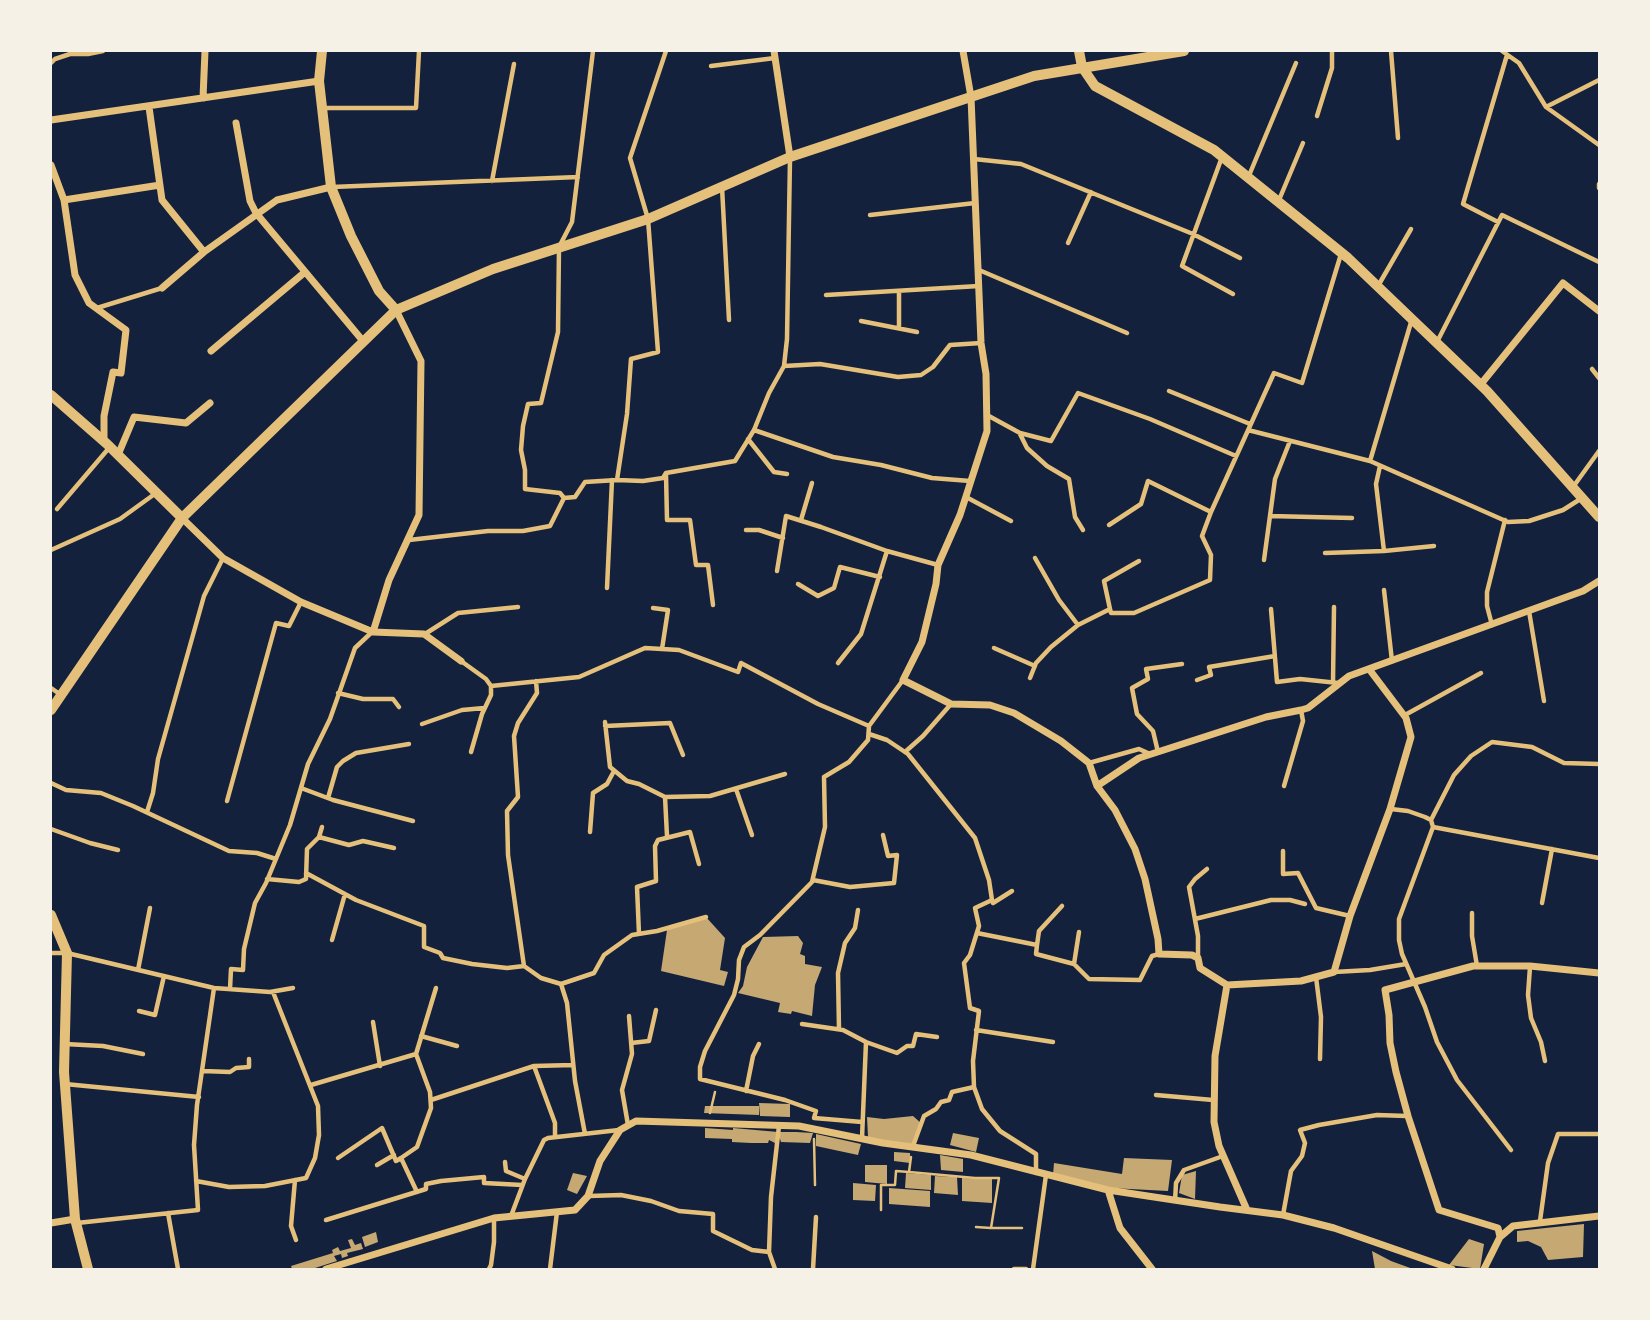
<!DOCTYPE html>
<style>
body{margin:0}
#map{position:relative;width:1650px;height:1320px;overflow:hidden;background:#14213d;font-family:"Space Grotesk",sans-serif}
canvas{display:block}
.frame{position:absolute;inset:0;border:52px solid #f6f1e7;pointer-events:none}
</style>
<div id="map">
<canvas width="1650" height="1320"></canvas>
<div class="frame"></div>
</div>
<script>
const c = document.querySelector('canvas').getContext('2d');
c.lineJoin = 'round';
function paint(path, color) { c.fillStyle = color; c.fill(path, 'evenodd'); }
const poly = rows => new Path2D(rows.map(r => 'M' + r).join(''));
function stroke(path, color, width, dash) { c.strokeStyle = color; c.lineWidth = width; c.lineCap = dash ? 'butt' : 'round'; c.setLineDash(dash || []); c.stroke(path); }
paint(poly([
 [706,917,725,938,720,970,728,972,724,986,661,971,667,930],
 [798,936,803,943,800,954,805,956,805,964,822,967,815,985,812,1016,792,1011,791,1014,778,1012,780,1003,738,993,743,986,747,967,763,937],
 [759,1103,790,1104,790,1117,760,1116],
 [705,1106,759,1106,759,1115,704,1113],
 [913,1116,922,1124,913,1147,868,1137,867,1117,884,1119],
 [705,1128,733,1130,733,1128,778,1132,775,1143,769,1140,768,1143,751,1143,732,1142,732,1139,705,1138],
 [778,1132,796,1132,813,1133,810,1143,781,1142],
 [953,1133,979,1138,976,1152,950,1145],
 [816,1134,861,1144,858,1155,816,1146],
 [894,1152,910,1153,910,1163,894,1161],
 [940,1155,963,1159,963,1172,941,1170],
 [1124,1158,1172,1160,1168,1191,1111,1188,1053,1175,1054,1163,1122,1174],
 [865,1165,887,1165,887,1184,865,1182],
 [1196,1171,1195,1199,1179,1193,1182,1175],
 [573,1173,587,1176,577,1194,567,1190],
 [906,1173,931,1175,931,1190,905,1188],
 [935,1176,957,1177,958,1195,934,1193],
 [962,1178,992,1179,992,1203,962,1201],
 [853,1183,876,1185,875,1201,853,1200],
 [889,1188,930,1191,930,1207,889,1204],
 [1584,1224,1583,1257,1548,1260,1541,1247,1528,1241,1517,1242,1517,1231],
 [376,1232,378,1242,365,1247,362,1237],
 [352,1239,355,1245,361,1243,363,1249,347,1253,348,1256,342,1258,341,1254,334,1256,337,1261,312,1269,292,1269,291,1266,333,1253,332,1250,338,1247,340,1251,351,1248,348,1240],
 [1469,1239,1484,1244,1480,1269,1449,1265],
 [1372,1251,1391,1261,1413,1269,1375,1269]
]), '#c6a872');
stroke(poly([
 [710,1113,715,1092],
 [814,1139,815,1185],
 [911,1157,909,1172,975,1178,999,1178,991,1228,976,1227],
 [881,1210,881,1185,895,1185,896,1171,909,1172],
 [991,1228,1022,1228]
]), '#e5c07b', 2.5);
stroke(poly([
 [593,51,572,222,559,247,558,332,541,403,528,404,523,426,521,450,525,470,525,489,560,493,564,498,575,497,585,482,617,480,643,481,663,478,666,473,735,461,754,430,769,393,784,366,787,339,790,158],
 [1391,51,1398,138],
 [1502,51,1519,63,1546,107,1599,145],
 [51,63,55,59,70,54,88,54,103,51],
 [711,66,775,58],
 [1546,107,1599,80],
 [322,108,416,108,419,51],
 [1317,116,1332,68,1332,51],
 [1222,157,1182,266,1233,294],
 [974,159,1021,164,1193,234,1240,258],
 [1248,178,1296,63],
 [492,181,514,64],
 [1599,184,1599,188],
 [332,187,578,177],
 [722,187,729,320],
 [1279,200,1303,143],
 [870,215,975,203],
 [1498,222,1463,204,1507,55],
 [1068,243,1091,192],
 [979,270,1127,333],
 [1378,286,1411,229],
 [899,291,899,328],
 [826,295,979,286],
 [97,308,162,288],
 [861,321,917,332],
 [1437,342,1502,215,1599,262],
 [784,366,820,364,898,377,921,375,933,367,950,345,981,343],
 [1592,369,1599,378],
 [1169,391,1250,424],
 [987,415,1020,433,1051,441,1078,393,1150,419,1236,456],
 [754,430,833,457,881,465,932,478,970,481],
 [1248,430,1370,461,1508,522,1529,521,1563,510,1582,498],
 [1020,434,1027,448,1047,466,1069,479,1075,517,1083,530],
 [748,439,774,472,787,474],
 [1370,461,1412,319],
 [1380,466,1376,484,1384,551],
 [666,474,667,520,690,520,696,565,708,565,713,605],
 [617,480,627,414,631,359,658,352,648,219,630,158,666,51],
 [1573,487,1599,451],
 [966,497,1011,521],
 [57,509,109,448],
 [1270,516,1352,518],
 [801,520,812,483],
 [1109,525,1141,504,1148,481,1211,512],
 [746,530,759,530,783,538],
 [409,540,488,531,523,531,550,526,564,498],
 [51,550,120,519,156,493],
 [1325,553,1384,551,1434,546],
 [1035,558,1059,600,1078,625],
 [1264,560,1275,479,1290,441],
 [777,571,786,516,821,527,887,551,938,565],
 [798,584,818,596,834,588,840,567,880,577],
 [607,588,612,480],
 [1384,590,1392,661],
 [653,608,668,610,662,649],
 [1110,609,1104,581,1139,561],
 [1271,609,1277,682,1300,679,1338,683],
 [1529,611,1544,701],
 [1492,625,1487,606,1487,592,1505,520],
 [425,634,458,613,518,607],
 [994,648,1035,666],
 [461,661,486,679,491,686,491,695,482,714,471,752],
 [838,663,861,634,887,551],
 [1030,678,1036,663,1051,647,1078,625,1110,609,1111,613,1134,613,1210,580,1211,555,1202,536,1211,512,1274,373,1302,383,1341,254],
 [1197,680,1211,675,1209,667,1275,656],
 [1333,682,1334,607],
 [491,686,579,677,645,648,679,650,738,672,741,663,818,704,869,726],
 [51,688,61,695],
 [338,693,363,699,393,699,399,707],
 [1405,715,1481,673],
 [605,722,610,767,627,781,639,784,665,797,710,796,785,774],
 [422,724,462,710,484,708],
 [605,726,670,723,683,755],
 [869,734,887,740,908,754,975,838,989,880,992,900,975,908,979,926,970,955,964,963,970,1008,979,1011,973,1061,974,1087,952,1092,949,1100,941,1102,936,1109,924,1116,913,1146],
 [905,752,923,736,951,704],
 [1158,752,1153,731,1137,714,1132,688,1148,679,1146,669,1182,664],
 [1089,763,1139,749,1150,754],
 [51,783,66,790,101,793,133,806,229,851,257,853,276,859],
 [1284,786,1303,721,1301,710],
 [301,788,333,800,413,821],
 [736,789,752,835],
 [665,797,667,836],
 [328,798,337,767,343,761,356,753,409,744],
 [227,801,276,623,289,626,301,602],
 [1391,809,1408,811,1425,817,1431,820,1433,827,1399,919,1399,940,1402,954,1425,1007,1437,1042,1457,1080,1511,1150],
 [147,812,153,793,158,759,204,596,223,558],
 [1431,820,1454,775,1471,756,1492,742,1532,747,1564,763,1599,764],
 [1433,827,1599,858],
 [51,829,90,843,118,850],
 [590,832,593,793,607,784,614,771],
 [319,837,349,845,363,841,394,848],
 [1283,851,1283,874,1298,873,1316,908,1350,916],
 [306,873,356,900,424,926,424,947,440,953,443,958,472,964,507,968,524,966,541,978,561,984,594,973,604,955,632,935,657,931,706,917],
 [267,879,299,882,306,879,307,849,319,837,322,827],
 [813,880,850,887,894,883,897,855,888,856,883,835],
 [992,900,993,903,1012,891],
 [1542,903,1552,849],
 [1472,913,1472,936,1477,966],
 [1195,919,1271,900,1290,900,1305,904],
 [977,933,1037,945,1036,954,1074,964,1089,979,1140,980,1152,956,1159,954],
 [639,934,637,887,656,881,655,846,658,840,690,832,699,864],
 [332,940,345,894],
 [1037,945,1039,931,1062,906],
 [51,953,67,953,214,988,270,992,293,988],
 [1198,957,1198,936,1189,887,1195,879,1207,869],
 [1074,964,1079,932],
 [524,966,508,855,507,811,518,797,514,736,518,723,537,693,536,681],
 [1530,967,1528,995,1531,1018,1541,1042,1545,1061],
 [138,970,150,908],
 [1334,972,1370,970,1406,964],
 [1316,977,1321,1017,1320,1059],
 [561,984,567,1003,575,1081,585,1134],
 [230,989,231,969,243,970,244,949,255,903,266,883,290,825,308,764,330,719,355,648,372,632],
 [139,1011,155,1015,164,976],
 [373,1022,380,1066],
 [802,1024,843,1030,866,1042,897,1053,907,1046,913,1046,916,1034,937,1037],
 [839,1029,838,973,845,943,855,928,858,910],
 [976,1030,1053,1042],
 [421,1036,457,1046],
 [631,1043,649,1041,656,1010],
 [65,1044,103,1046,143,1054],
 [534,1066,555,1123,555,1137],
 [203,1071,230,1072,236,1068,249,1067,249,1059],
 [65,1084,199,1097],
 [311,1085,416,1054,436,988],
 [974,1087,982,1109,1000,1131,1036,1154,1036,1173],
 [746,1091,753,1056,759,1044],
 [1156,1095,1213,1100],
 [431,1100,534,1066,573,1065],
 [862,1122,814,1118,816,1111,785,1100,700,1079,700,1067,705,1051,734,995,738,979,739,960,744,947,760,935,812,882,825,827,824,777,849,762,868,740,869,726,903,680],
 [628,1125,622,1090,632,1054,629,1016],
 [862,1138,866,1042],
 [338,1158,382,1128,396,1161,401,1158,417,1192],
 [401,1158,417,1147,431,1108,430,1092,416,1054],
 [505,1162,506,1171,525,1179],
 [377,1165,394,1155],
 [295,1180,291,1226,296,1240],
 [196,1181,229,1187,265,1186,306,1178,315,1158,319,1135,318,1106,273,992],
 [589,1196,621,1195,651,1201,679,1211,713,1214,713,1231,752,1250,769,1252],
 [1175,1201,1176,1183,1184,1170,1223,1156],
 [168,1213,178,1269],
 [1283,1215,1291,1171,1302,1156,1305,1143,1300,1130,1319,1125,1377,1115,1407,1116],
 [511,1216,525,1179,544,1140,548,1138,619,1130],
 [326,1220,426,1189,426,1184,441,1181,484,1177,484,1183,522,1185],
 [1540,1221,1548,1163,1558,1134,1599,1134],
 [77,1223,198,1210,194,1145,197,1105,214,988],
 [489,1269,491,1265,494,1242,494,1219],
 [550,1269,557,1212],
 [775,1269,769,1252,771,1197,779,1126],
 [813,1269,816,1217],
 [1014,1269,1026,1269],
 [1033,1269,1046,1175]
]), '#e5c07b', 4.5);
stroke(poly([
 [774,51,790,157],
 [963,51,971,97,981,343,986,374,987,431,960,515,938,565,936,584,922,642,903,680,951,704,990,705,1014,713,1061,741,1089,763,1097,786,1115,810,1135,849,1145,879,1158,939,1159,954,1192,955,1198,958,1200,968,1227,985,1301,981,1334,972,1350,916,1390,809,1411,737,1406,718,1369,669],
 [203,98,205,51],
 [149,107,162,200,204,252],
 [51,120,319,81],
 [236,123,250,201,256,213,363,341],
 [51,165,64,200,75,275,89,303,126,330,121,373,113,372,104,416,104,442],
 [64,200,160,185],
 [162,288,204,252,277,200,331,187],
 [211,351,305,272],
 [1481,384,1563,283,1599,311],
 [118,455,134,417,186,423,210,403],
 [182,518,223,558,301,602,373,632,424,634,461,661],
 [373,632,389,580,419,515,421,361,396,310],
 [1097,786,1139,758,1266,717,1301,710,1308,708,1349,676,1583,591,1599,581],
 [1227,985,1215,1056,1214,1122,1219,1146,1247,1210],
 [1108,1190,1120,1228,1152,1269],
 [51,1223,75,1219],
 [1500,1237,1498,1228,1439,1210,1408,1116,1396,1072,1390,1043,1389,1015,1385,990,1473,966,1530,966,1599,973],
 [326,1269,494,1218,575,1210,588,1196,600,1161,620,1130,636,1121,799,1126,883,1143,971,1155,1108,1190,1220,1207,1283,1215,1334,1228,1452,1269],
 [1484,1269,1500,1237,1513,1226,1599,1216]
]), '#e5c07b', 7);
stroke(poly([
 [322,51,319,81,331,187,351,236,379,291,396,310],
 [1079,51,1082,67,1095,86,1214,150,1348,258,1487,391,1599,517],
 [51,395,107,444,182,518],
 [51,710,182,518,396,310,493,269,648,219,790,157,1034,76,1184,51],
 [51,915,67,953,64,1072,75,1219,88,1269]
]), '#e5c07b', 10);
</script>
